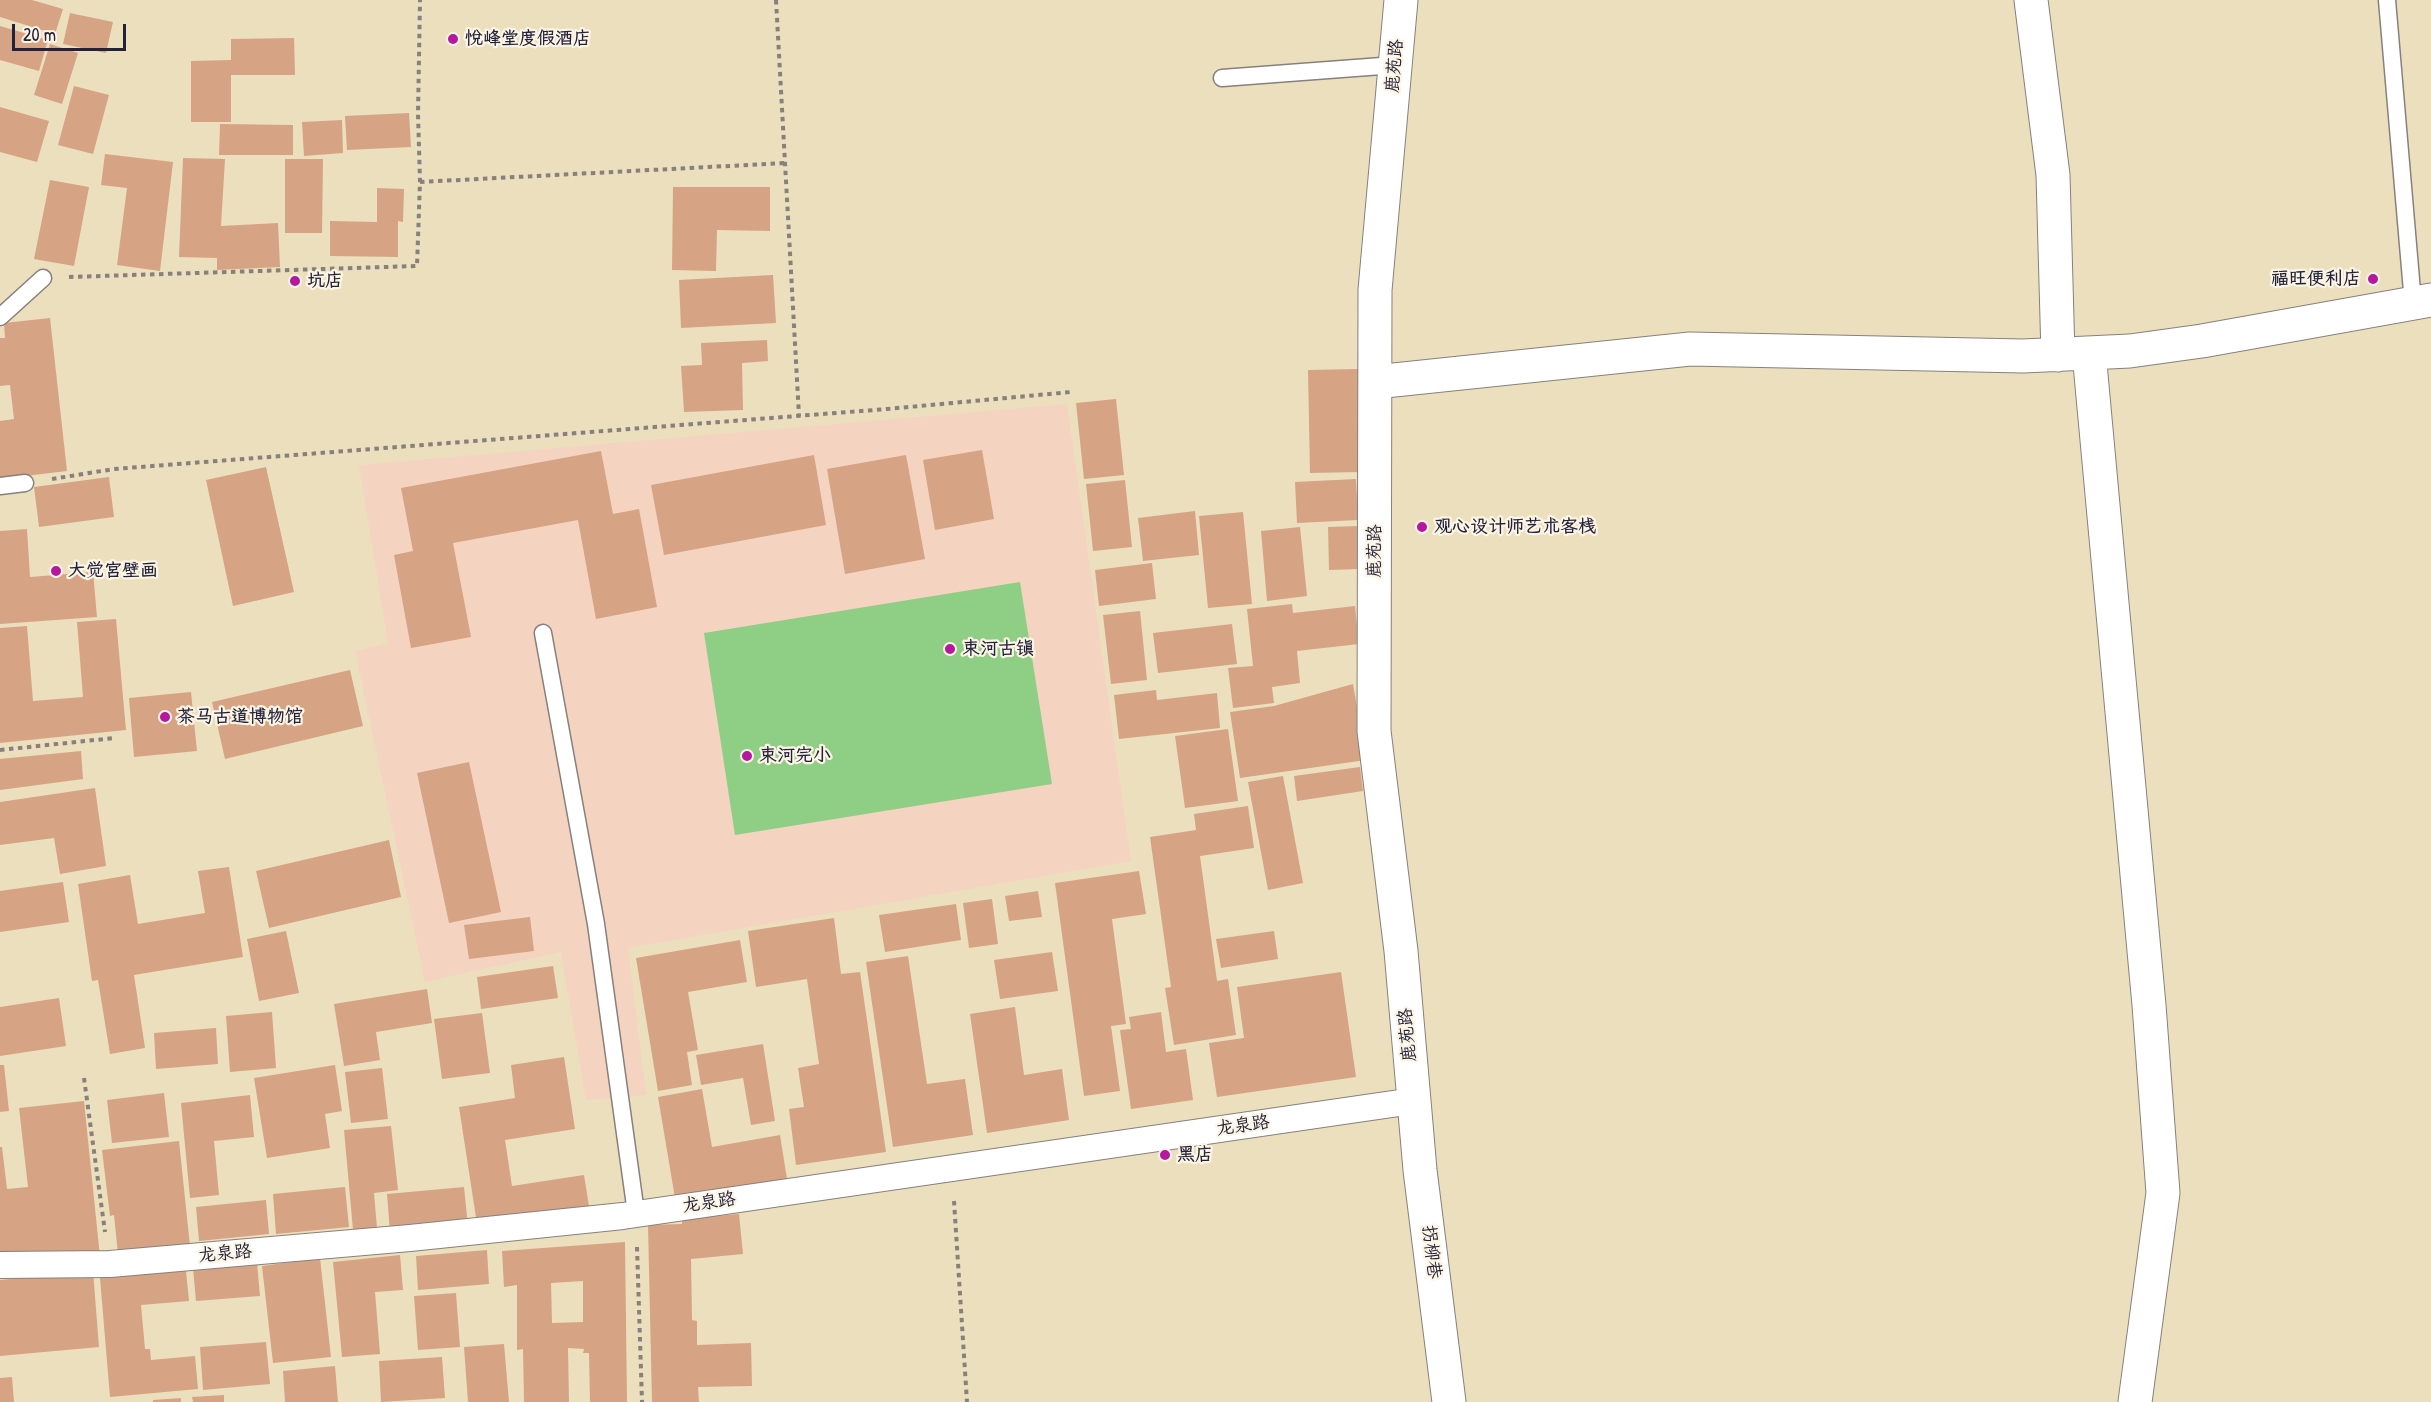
<!DOCTYPE html>
<meta charset="utf-8">
<style>
body{margin:0}
#map{position:relative;width:2431px;height:1402px;overflow:hidden;background:#ecdfbe;font-family:"Patrick Hand",sans-serif}
canvas{display:block}
.scale{position:absolute;left:12px;top:24px;width:114px;height:27px;box-sizing:border-box;border:3px solid #22223b;border-top:0;padding-left:8px;font-size:18px;line-height:21px;white-space:nowrap;color:#22223b;-webkit-text-stroke:4px #fcf5e5;paint-order:stroke}
</style>
<div id="map">
<canvas width="2431" height="1402"></canvas>
<div class="scale">20 m</div>
</div>
<script>
const c = document.querySelector('canvas').getContext('2d');
c.lineJoin = 'round';
function paint(path, color) { c.fillStyle = color; c.fill(path, 'evenodd'); }
const poly = rows => new Path2D(rows.map(r => 'M' + r).join(''));
function stroke(path, color, width, dash) { c.strokeStyle = color; c.lineWidth = width; c.lineCap = dash ? 'butt' : 'round'; c.setLineDash(dash || []); c.stroke(path); }
function label(font, color, halo, rows, align = 'center') {
  c.font = font + ' "Patrick Hand","LXGW WenKai TC",sans-serif'; c.lineWidth = 4.5; c.setLineDash([]); c.textBaseline = 'middle'; c.strokeStyle = halo; c.fillStyle = color; for (const [text, x, y, turn = 0] of rows) {
    c.save(); c.translate(x, y); c.rotate((+turn || 0) * Math.PI / 180); c.textAlign = isNaN(turn) ? turn : align; if (halo) c.strokeText(text, 0, 0); c.fillText(text, 0, 0); c.restore();
  }
}
paint(poly([
 [1067,404,1131,861,628,948,646,1095,586,1100,561,952,425,982,355,651,388,643,359,465]
]), '#f4d3c0');
paint(poly([
 [1020,582,1052,784,735,835,704,633]
]), '#8fce85');
paint(poly([
 [0,0,32,0,63,9,55,34,0,17],
 [70,13,113,22,106,53,63,44],
 [0,26,48,40,39,71,0,60],
 [294,38,295,75,231,75,231,122,191,122,191,61,231,60,231,39],
 [50,44,78,53,62,104,34,95],
 [74,86,109,95,93,154,58,145],
 [0,107,49,121,37,162,0,152],
 [409,113,411,147,347,150,345,116],
 [342,120,343,153,304,156,302,122],
 [220,124,293,125,293,155,219,155],
 [105,154,173,162,160,271,117,265,127,188,101,185],
 [183,158,225,159,221,226,278,223,280,267,217,270,217,258,179,257],
 [285,159,323,159,322,233,285,233],
 [50,180,89,187,74,266,34,259],
 [673,187,770,187,770,231,717,230,716,271,672,270],
 [377,188,404,189,403,222,398,221,398,257,330,256,330,221,377,222],
 [773,275,776,323,681,328,679,280],
 [50,318,67,471,0,479,0,421,14,419,10,385,0,386,0,338,5,338,4,323],
 [767,340,768,361,742,363,743,410,684,412,681,366,702,365,701,343],
 [1358,369,1360,472,1310,473,1308,370],
 [1116,399,1124,475,1084,479,1076,403],
 [982,450,994,519,935,530,923,460],
 [601,451,613,514,639,509,657,607,596,619,578,520,453,543,471,637,411,648,394,555,413,551,401,488],
 [814,455,826,525,664,555,651,485],
 [906,455,925,559,845,574,827,469],
 [266,467,294,592,233,606,206,480],
 [109,477,114,517,39,527,34,487],
 [1356,479,1358,520,1297,523,1295,482],
 [1125,480,1132,547,1093,551,1086,484],
 [1195,511,1199,555,1143,561,1138,518],
 [1243,512,1252,604,1208,608,1199,516],
 [1359,526,1359,569,1329,570,1328,527],
 [1300,527,1307,596,1267,601,1261,531],
 [27,529,30,577,93,572,97,617,0,624,0,531],
 [1152,563,1156,599,1099,606,1095,570],
 [1292,604,1293,613,1355,606,1359,644,1297,651,1300,683,1272,687,1274,703,1233,708,1228,668,1253,666,1247,609],
 [1140,611,1147,680,1111,684,1103,615],
 [116,619,126,730,0,743,0,628,27,626,33,701,83,697,77,622],
 [1232,624,1237,664,1158,673,1153,633],
 [350,670,363,726,225,759,212,702],
 [1353,684,1366,760,1240,778,1230,712,1274,706],
 [1156,690,1157,700,1217,693,1220,728,1119,739,1114,695],
 [191,692,197,751,134,757,129,698],
 [1228,729,1238,801,1185,808,1175,736],
 [81,751,83,779,0,790,0,759],
 [469,762,501,912,449,923,417,773],
 [1360,767,1363,791,1297,801,1294,776],
 [1283,776,1303,883,1268,890,1248,782],
 [95,788,106,866,60,874,54,838,0,845,0,802],
 [1248,806,1254,848,1200,856,1217,981,1228,979,1236,1035,1174,1045,1165,988,1171,987,1150,837,1196,830,1194,814],
 [389,840,401,897,269,928,256,871],
 [229,867,243,957,134,975,145,1048,110,1054,98,980,92,981,78,884,130,875,138,924,205,913,198,871],
 [1139,871,1146,914,1112,919,1126,1024,1111,1026,1120,1091,1084,1096,1055,883],
 [63,882,69,922,0,932,0,891],
 [1038,891,1042,917,1009,921,1005,896],
 [992,899,998,944,969,948,963,903],
 [956,904,961,940,885,952,879,915],
 [530,917,534,951,469,959,464,925],
 [834,918,841,974,860,972,886,1152,796,1165,789,1109,804,1107,798,1068,819,1064,807,979,756,987,748,931],
 [286,931,299,993,259,1001,247,939],
 [1274,931,1278,959,1221,968,1216,939],
 [740,940,747,982,688,992,698,1050,687,1052,692,1085,658,1091,636,958],
 [1052,952,1058,991,1000,999,994,960],
 [908,956,927,1084,965,1079,973,1135,893,1147,866,962],
 [553,966,558,998,481,1009,477,977],
 [1341,972,1356,1077,1217,1097,1209,1043,1244,1038,1237,987],
 [427,989,432,1023,376,1032,380,1060,344,1066,334,1004],
 [59,998,66,1046,0,1056,0,1007],
 [1015,1007,1024,1075,1062,1069,1069,1120,987,1133,970,1014],
 [272,1012,276,1068,230,1072,226,1016],
 [1161,1012,1166,1052,1186,1049,1193,1100,1131,1109,1120,1030,1131,1029,1129,1017],
 [482,1013,490,1073,442,1079,434,1019],
 [216,1028,218,1064,156,1069,154,1033],
 [763,1044,775,1121,751,1125,743,1078,701,1085,696,1055],
 [564,1057,575,1129,505,1140,512,1186,584,1175,589,1206,477,1224,459,1107,515,1098,511,1065],
 [0,1065,4,1065,9,1111,0,1112],
 [335,1065,342,1111,325,1114,330,1148,267,1158,254,1078],
 [382,1068,388,1119,351,1123,345,1072],
 [702,1089,712,1147,780,1135,787,1179,675,1198,658,1097],
 [164,1093,169,1137,112,1143,107,1100],
 [250,1095,254,1137,214,1141,219,1195,190,1198,181,1103],
 [84,1101,100,1257,0,1269,0,1147,2,1147,7,1189,28,1187,19,1108],
 [391,1126,398,1190,374,1193,377,1228,353,1230,344,1130],
 [179,1141,190,1246,118,1254,114,1215,110,1216,102,1150],
 [345,1187,349,1227,276,1234,273,1194],
 [464,1187,468,1226,390,1232,387,1194],
 [266,1200,269,1234,199,1241,196,1207],
 [739,1214,743,1254,691,1259,692,1320,697,1321,697,1345,751,1343,752,1386,698,1387,699,1402,652,1402,648,1225,682,1224,682,1219],
 [625,1242,627,1402,590,1402,589,1353,583,1353,584,1349,568,1348,569,1402,524,1402,523,1349,517,1350,517,1285,504,1287,502,1251],
 [583,1281,583,1322,552,1323,551,1283],
 [487,1250,489,1284,418,1290,416,1256],
 [400,1255,403,1290,375,1292,380,1354,342,1357,333,1262],
 [320,1258,331,1357,273,1363,262,1266],
 [257,1263,260,1296,196,1301,193,1268],
 [93,1271,99,1347,0,1356,0,1280],
 [186,1271,189,1301,141,1305,145,1349,150,1349,151,1360,195,1356,198,1389,110,1397,100,1278],
 [456,1293,460,1347,418,1350,414,1296],
 [266,1342,270,1384,203,1390,200,1347],
 [504,1344,509,1402,468,1402,464,1347],
 [442,1357,445,1398,381,1402,379,1361],
 [335,1366,338,1402,285,1402,283,1371],
 [12,1377,14,1402,0,1402,0,1378],
 [224,1395,224,1402,193,1402,192,1397],
 [181,1398,181,1402,153,1402,153,1400]
]), '#d6a384');
const service = poly([
 [2387,0,2413,303],
 [1222,78,1395,65],
 [0,317,43,278],
 [0,486,25,483],
 [543,633,596,924,636,1213]
]);
const pedestrian = poly([
 [0,1265,110,1264,410,1238,623,1216,1413,1101]
]);
const minor = poly([
 [1401,0,1375,290,1374,731,1401,951,1420,1170,1449,1402],
 [2031,0,2053,175,2058,355],
 [2089,353,2149,1005,2163,1193,2135,1402],
 [1375,382,1690,349,2023,356,2130,351,2202,341,2431,300]
]);
stroke(service, '#87807c', 19);
stroke(pedestrian, '#87807c', 28);
stroke(minor, '#87807c', 35);
stroke(poly([
 [776,0,799,416],
 [420,182,786,163],
 [69,277,417,266,420,182,418,114,420,0],
 [52,479,114,469,887,409,1071,392],
 [0,750,114,738],
 [84,1078,105,1232],
 [954,1201,967,1402],
 [637,1247,642,1402]
]), '#87807c', 4, [4.5, 4.5]);
stroke(service, '#fff', 16);
stroke(pedestrian, '#fff', 26);
stroke(minor, '#fff', 33);
for (const [x, y, r, color] of [
 [453,39,6,"#b5179e"],
 [2373,279,6,"#b5179e"],
 [295,281,6,"#b5179e"],
 [1422,527,6,"#b5179e"],
 [56,571,6,"#b5179e"],
 [950,649,6,"#b5179e"],
 [165,717,6,"#b5179e"],
 [747,756,6,"#b5179e"],
 [1165,1155,6,"#b5179e"]
]) { const dot = new Path2D(); dot.arc(x, y, r, 0, 2 * Math.PI); c.fillStyle = color; c.fill(dot); stroke(dot, '#fcf5e5', 2); }
label('bold 18px', '#22223b', '#fcf5e5', [
 ["悦峰堂度假酒店",465,39],
 ["福旺便利店",2361,279,"right"],
 ["坑店",307,281],
 ["观心设计师艺术客栈",1434,527],
 ["大觉宫壁画",68,571],
 ["束河古镇",962,649],
 ["茶马古道博物馆",177,717],
 ["束河完小",759,756],
 ["黑店",1177,1155]
], 'left');
label('18px', '#22223b', '#fcf5e5', [
 ["鹿苑路",1395,66,-85],
 ["鹿苑路",1375,551,-90],
 ["鹿苑路",1408,1035,-95],
 ["龙泉路",1243,1126,-8],
 ["龙泉路",709,1203,-8],
 ["拐柳巷",1431,1252,83],
 ["龙泉路",225,1254,-5]
]);
</script>
